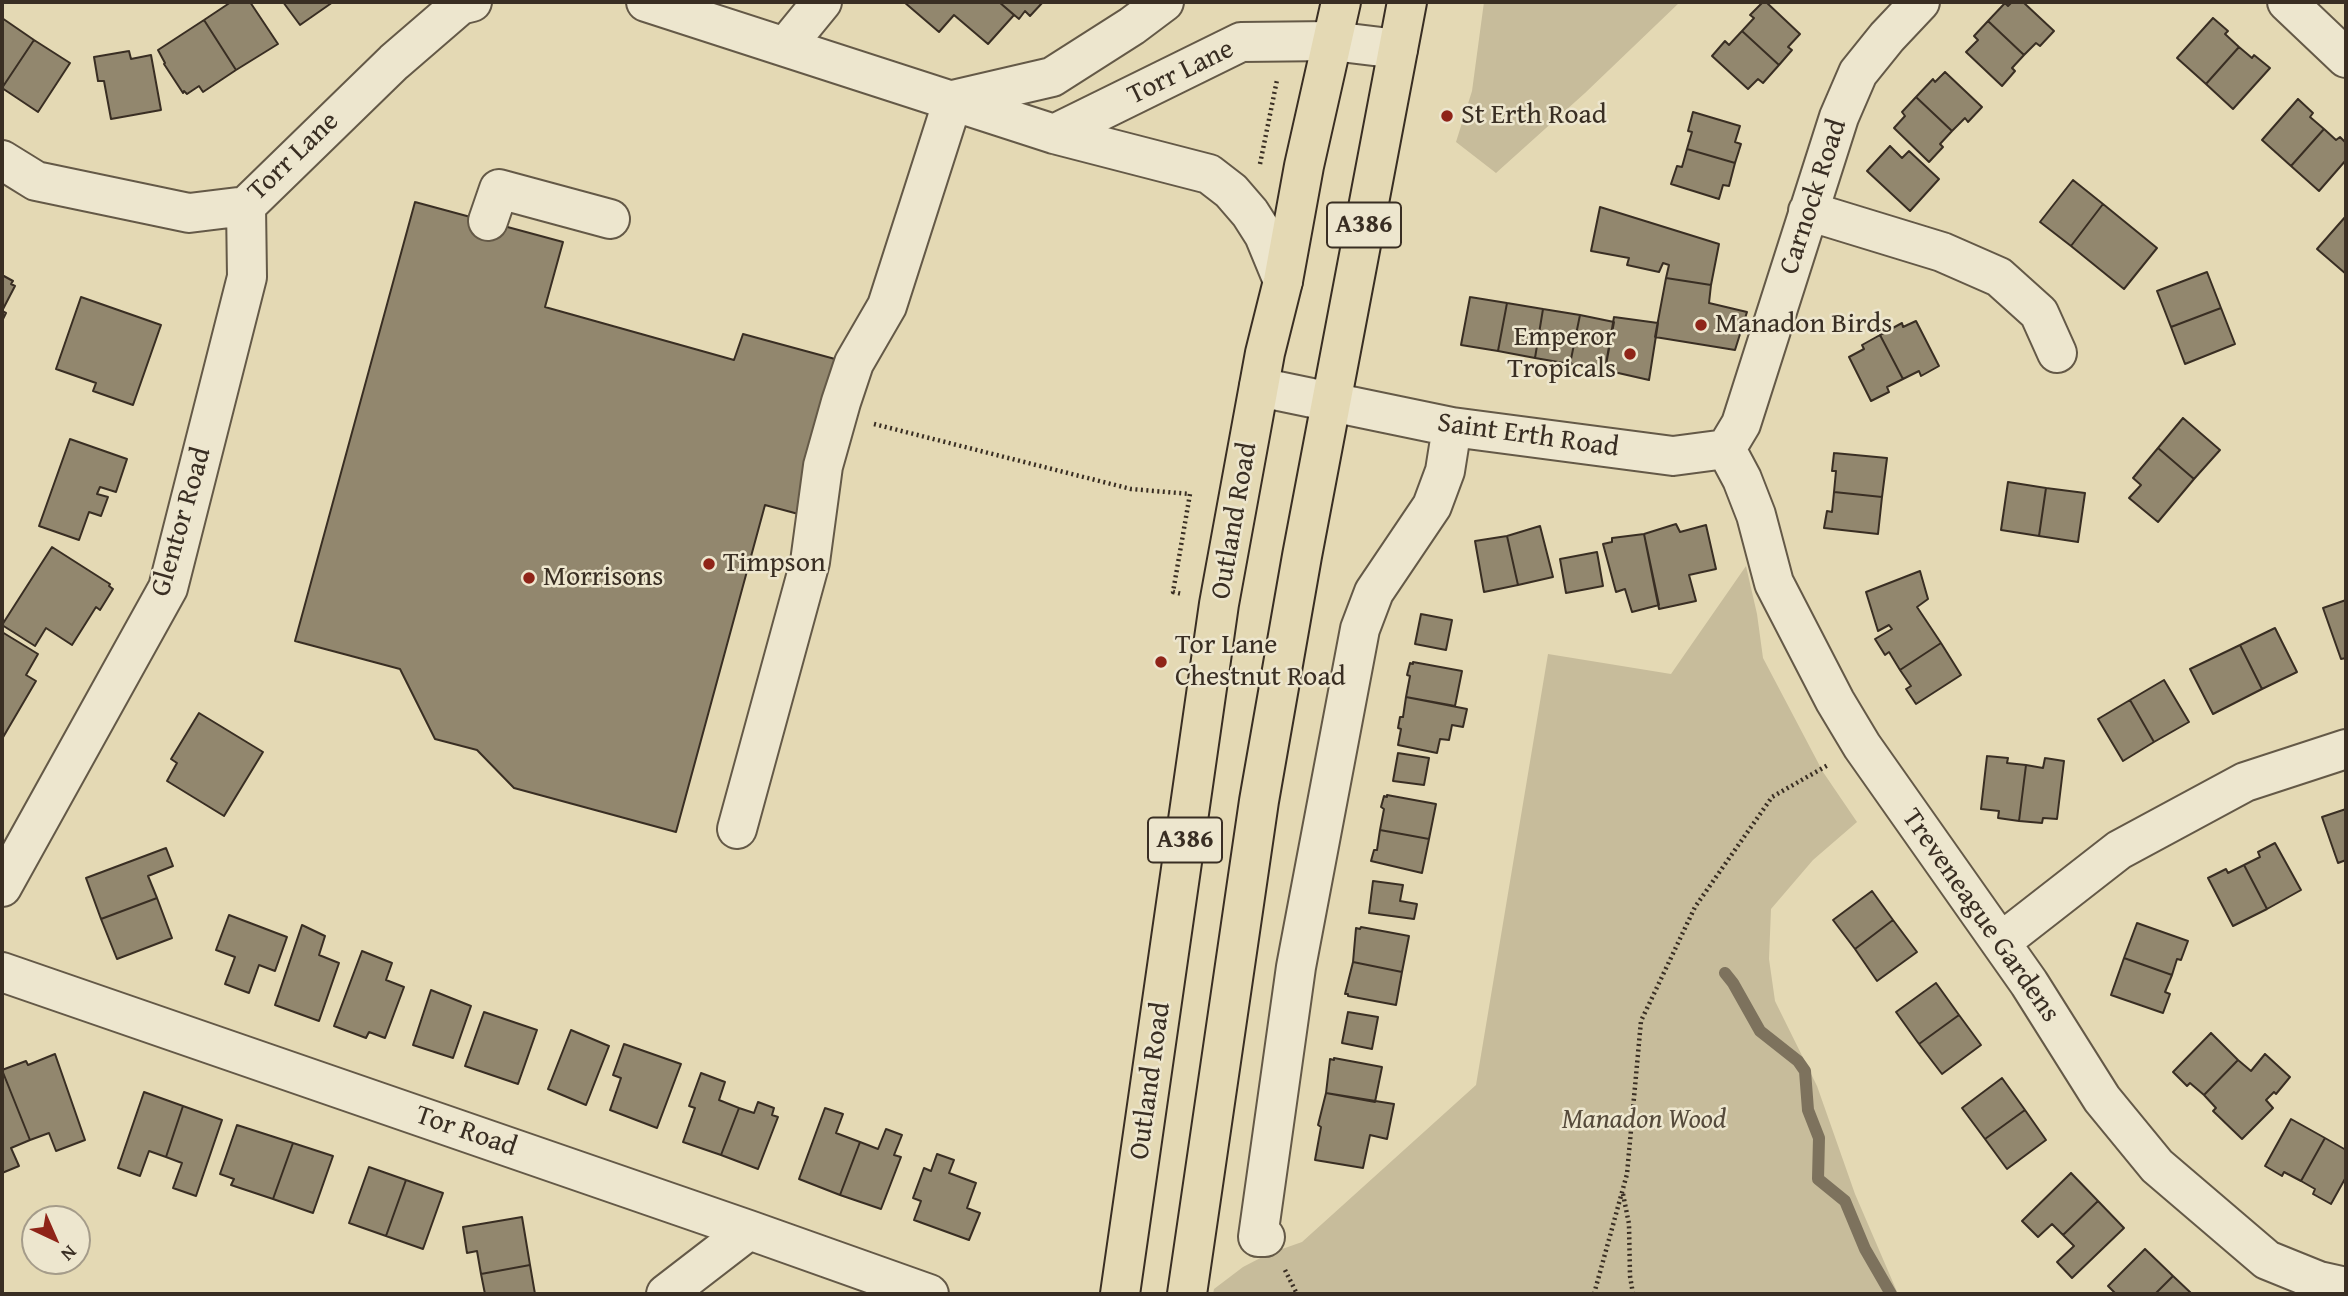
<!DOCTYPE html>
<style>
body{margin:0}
#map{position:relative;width:2348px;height:1296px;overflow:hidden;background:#e4d9b4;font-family:"Gentium Book Plus",serif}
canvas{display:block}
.frame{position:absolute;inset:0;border:4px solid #392e23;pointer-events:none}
.north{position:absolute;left:21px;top:1205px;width:70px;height:70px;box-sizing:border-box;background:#ede6ce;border:2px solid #a59c8a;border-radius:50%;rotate:136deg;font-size:19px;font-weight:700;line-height:28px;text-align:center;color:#392e23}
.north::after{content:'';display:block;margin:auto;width:24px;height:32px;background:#8f2418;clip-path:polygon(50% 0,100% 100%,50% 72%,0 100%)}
</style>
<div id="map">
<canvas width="2348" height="1296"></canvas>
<div class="frame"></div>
<div class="north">N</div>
</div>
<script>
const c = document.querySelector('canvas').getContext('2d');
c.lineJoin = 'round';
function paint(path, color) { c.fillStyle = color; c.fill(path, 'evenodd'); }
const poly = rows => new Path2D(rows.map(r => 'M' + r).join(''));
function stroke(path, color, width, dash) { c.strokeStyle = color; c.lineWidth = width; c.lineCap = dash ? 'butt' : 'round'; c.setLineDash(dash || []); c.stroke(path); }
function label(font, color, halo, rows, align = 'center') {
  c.font = font + ' "Gentium Book Plus",serif'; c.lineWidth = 5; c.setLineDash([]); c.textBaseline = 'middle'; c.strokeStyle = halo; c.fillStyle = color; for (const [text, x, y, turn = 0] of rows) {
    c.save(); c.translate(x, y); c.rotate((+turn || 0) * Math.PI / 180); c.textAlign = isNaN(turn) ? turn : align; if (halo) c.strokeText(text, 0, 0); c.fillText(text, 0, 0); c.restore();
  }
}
paint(poly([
 [1484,2,1680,2,1585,93,1496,173,1456,142,1472,91],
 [1746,566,1757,614,1763,658,1823,772,1857,822,1813,860,1771,909,1769,959,1775,1001,1817,1086,1855,1194,1898,1294,1213,1294,1214,1289,1243,1267,1268,1254,1302,1242,1476,1085,1548,654,1671,674]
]), '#c7bc9b');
stroke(poly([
 [1725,973,1733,983,1760,1031,1798,1061,1805,1071,1808,1110,1819,1138,1818,1179,1845,1201,1865,1249,1891,1294]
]), '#7d725d', 12);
const building = poly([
 [231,2,250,2,278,44,236,70,204,20,231,2],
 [283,2,333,2,300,25,283,2],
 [904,2,999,2,1014,15,988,44,954,15,939,32,904,2],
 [999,2,1043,2,1030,16,1025,11,1019,19,999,2],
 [1763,2,1766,2,1800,34,1788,47,1792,50,1779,65,1742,31,1754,18,1750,15,1763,2],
 [2012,2,2023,2,2054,31,2040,46,2036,43,2024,55,1988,21,2005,3,2008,6,2012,2],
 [2,18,34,40,2,88,2,18],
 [2213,18,2228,31,2225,34,2239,47,2206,84,2177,58,2213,18],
 [204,20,236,70,203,92,199,86,187,94,184,91,183,93,164,64,165,63,158,50,204,20],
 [1988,21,2024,55,2012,68,2015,71,2002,86,1966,52,1978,40,1974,36,1988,21],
 [1742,31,1779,65,1763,83,1758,79,1748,89,1712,56,1725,41,1729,45,1742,31],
 [34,40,70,63,38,112,2,88,34,40],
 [2239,47,2252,58,2254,55,2270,68,2233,109,2206,84,2239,47],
 [129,51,131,59,151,55,161,110,111,119,104,81,98,81,94,57,129,51],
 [1945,72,1982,107,1968,122,1965,118,1952,131,1916,97,1933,79,1935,82,1945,72],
 [1916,97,1952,131,1940,144,1943,147,1929,162,1894,128,1905,116,1902,112,1916,97],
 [2298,99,2313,113,2310,117,2324,129,2291,166,2262,140,2298,99],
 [1693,112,1740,126,1735,142,1741,144,1735,163,1687,149,1692,132,1688,131,1693,112],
 [2324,129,2336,140,2340,137,2346,143,2346,160,2319,191,2291,166,2324,129],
 [1890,146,1902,158,1909,151,1939,179,1910,211,1867,171,1890,146],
 [1687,149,1735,163,1729,186,1723,185,1719,199,1671,184,1677,166,1682,167,1687,149],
 [2073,180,2103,204,2071,246,2040,222,2073,180],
 [415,202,563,242,545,307,734,360,743,334,846,362,802,515,765,505,676,832,514,788,477,750,435,739,400,669,295,641,415,202],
 [2103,204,2157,248,2124,289,2071,246,2103,204],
 [1600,207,1719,244,1711,285,1666,278,1669,265,1663,263,1659,272,1627,265,1629,258,1591,251,1600,207],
 [2346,216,2346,274,2317,249,2346,216],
 [2207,272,2221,308,2171,327,2157,291,2207,272],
 [2,275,13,281,11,284,15,286,2,311,6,313,2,321,2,275],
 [1666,278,1711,285,1709,303,1747,312,1735,350,1655,337,1666,278],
 [81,297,161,325,133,405,93,391,96,383,56,369,81,297],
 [1470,297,1507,303,1498,351,1461,345,1470,297],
 [1507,303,1543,309,1535,358,1498,351,1507,303],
 [2221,308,2235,344,2185,364,2171,327,2221,308],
 [1543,309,1580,315,1570,364,1535,358,1543,309],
 [1580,315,1614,322,1605,370,1570,364,1580,315],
 [1614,317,1658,323,1649,380,1605,370,1614,317],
 [1916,321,1939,366,1921,376,1919,371,1903,379,1880,335,1902,323,1903,327,1916,321],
 [1880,335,1903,379,1887,387,1889,392,1871,401,1849,357,1864,349,1862,345,1880,335],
 [2183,418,2220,450,2194,479,2158,448,2183,418],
 [70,439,127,459,116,492,100,487,97,494,108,497,101,516,89,512,79,540,39,526,70,439],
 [2158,448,2194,479,2158,522,2129,498,2141,485,2133,478,2158,448],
 [1834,453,1887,458,1882,497,1834,492,1836,471,1832,471,1834,453],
 [2008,482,2046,488,2039,536,2001,530,2008,482],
 [2046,488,2085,493,2078,542,2039,536,2046,488],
 [1834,492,1882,497,1878,534,1824,528,1827,511,1832,512,1834,492],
 [1676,524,1680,532,1706,525,1716,569,1689,575,1696,601,1659,609,1644,534,1676,524],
 [1540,526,1553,577,1518,585,1507,536,1540,526],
 [1644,534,1659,605,1632,612,1625,589,1616,592,1603,544,1612,542,1612,538,1644,534],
 [1507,536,1518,585,1484,592,1475,541,1507,536],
 [52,547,110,584,109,586,113,589,100,610,96,607,72,645,46,628,35,646,2,625,52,547],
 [1597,552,1603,586,1566,593,1560,559,1597,552],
 [1920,571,1928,599,1917,607,1941,643,1900,670,1889,652,1885,655,1875,639,1892,629,1889,625,1878,631,1866,592,1920,571],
 [2346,600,2346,658,2341,659,2323,608,2346,600],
 [1421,614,1452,620,1446,650,1415,644,1421,614],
 [2275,628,2297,672,2262,689,2240,645,2275,628],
 [2,632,38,654,26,675,36,681,2,739,2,632],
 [1941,643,1961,675,1916,704,1906,689,1911,686,1900,670,1941,643],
 [2240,645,2262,689,2213,714,2190,669,2240,645],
 [1413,662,1462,671,1455,706,1406,697,1410,676,1407,675,1410,663,1413,664,1413,662],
 [2164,680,2189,722,2154,742,2130,700,2164,680],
 [1406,697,1467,709,1463,727,1452,725,1449,740,1440,739,1437,753,1398,745,1401,729,1398,728,1400,717,1403,717,1406,697],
 [2130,700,2154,742,2123,761,2098,719,2130,700],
 [199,713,263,752,224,816,167,781,177,763,171,759,199,713],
 [1398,753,1429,758,1424,785,1393,781,1398,753],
 [1987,756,2008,758,2007,763,2026,765,2019,821,1998,818,1999,811,1981,809,1987,756],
 [2045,758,2064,761,2057,819,2043,818,2042,823,2019,821,2026,765,2043,768,2045,758],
 [1387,795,1436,804,1429,839,1380,830,1384,809,1381,807,1384,796,1387,797,1387,795],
 [2346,809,2346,860,2338,863,2322,817,2346,809],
 [1380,830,1429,839,1422,873,1371,861,1374,850,1377,850,1380,830],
 [2275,843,2301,890,2267,909,2244,865,2260,857,2258,852,2275,843],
 [166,848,173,866,148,876,157,898,101,919,86,878,166,848],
 [2244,865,2267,909,2233,926,2208,878,2226,869,2228,873,2244,865],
 [1373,881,1403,885,1400,901,1417,904,1414,919,1369,913,1373,881],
 [1872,891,1893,920,1855,949,1833,920,1872,891],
 [157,898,172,938,117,959,101,919,157,898],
 [229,915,287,937,275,971,259,965,249,993,225,984,235,957,216,950,229,915],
 [1893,920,1917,952,1877,981,1855,949,1893,920],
 [2137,923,2188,941,2181,960,2177,959,2172,975,2124,958,2137,923],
 [302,925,325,936,319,955,339,963,319,1021,275,1005,302,925],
 [1361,927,1409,936,1402,972,1353,962,1356,928,1360,929,1361,927],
 [362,951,392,963,386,980,404,987,385,1038,369,1032,366,1038,334,1026,362,951],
 [2124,958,2172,975,2165,992,2170,994,2163,1013,2111,995,2124,958],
 [1353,962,1402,972,1396,1005,1348,996,1348,994,1345,994,1353,962],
 [1936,983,1959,1015,1919,1044,1896,1012,1936,983],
 [431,990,471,1006,453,1058,413,1045,431,990],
 [484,1012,537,1030,518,1084,465,1066,484,1012],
 [1348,1012,1378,1017,1372,1049,1342,1043,1348,1012],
 [1959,1015,1981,1045,1942,1074,1919,1044,1959,1015],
 [571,1030,609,1046,586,1105,548,1089,571,1030],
 [2211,1033,2238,1060,2204,1095,2190,1083,2187,1086,2173,1072,2211,1033],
 [624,1044,681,1064,657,1128,610,1110,621,1078,613,1075,624,1044],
 [55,1054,85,1140,56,1151,49,1133,30,1140,2,1070,26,1061,28,1065,55,1054],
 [2265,1054,2290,1077,2276,1094,2274,1092,2266,1100,2273,1108,2242,1139,2213,1111,2216,1108,2204,1095,2238,1060,2251,1071,2265,1054],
 [1334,1058,1382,1067,1375,1102,1326,1093,1330,1059,1334,1060,1334,1058],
 [2,1070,30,1140,11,1148,19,1166,2,1173,2,1070],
 [701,1073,725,1082,719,1100,739,1108,721,1155,683,1142,695,1108,689,1106,701,1073],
 [2002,1078,2025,1110,1985,1139,1962,1108,2002,1078],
 [144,1092,183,1106,166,1157,149,1151,140,1176,118,1168,144,1092],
 [1326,1093,1394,1104,1387,1139,1370,1135,1363,1168,1315,1160,1321,1127,1318,1125,1326,1093],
 [758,1102,774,1108,772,1115,778,1117,758,1169,721,1155,739,1108,754,1113,758,1102],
 [183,1106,222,1120,196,1196,173,1188,182,1163,166,1157,183,1106],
 [825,1108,843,1114,836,1133,860,1142,840,1195,799,1179,825,1108],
 [2025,1110,2046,1140,2007,1169,1985,1139,2025,1110],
 [2291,1119,2325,1138,2301,1181,2284,1172,2282,1176,2265,1166,2291,1119],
 [237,1125,293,1143,273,1199,231,1185,234,1179,220,1174,237,1125],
 [886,1129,902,1135,894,1155,901,1157,881,1209,840,1195,860,1142,878,1149,886,1129],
 [2325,1138,2346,1150,2346,1177,2331,1204,2313,1194,2315,1189,2301,1181,2325,1138],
 [293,1143,333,1156,313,1213,273,1199,293,1143],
 [937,1154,954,1160,949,1173,976,1183,967,1208,980,1213,969,1240,914,1220,921,1201,913,1198,924,1168,931,1171,937,1154],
 [369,1167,406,1180,386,1236,349,1223,369,1167],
 [2071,1173,2098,1201,2063,1235,2052,1224,2038,1237,2022,1221,2071,1173],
 [406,1180,443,1193,423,1249,386,1236,406,1180],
 [2098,1201,2124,1228,2072,1278,2057,1262,2074,1246,2063,1235,2098,1201],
 [522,1217,530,1265,481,1274,477,1251,467,1253,463,1227,522,1217],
 [2145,1249,2173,1276,2155,1294,2116,1294,2108,1286,2145,1249],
 [530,1265,535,1294,485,1294,481,1274,530,1265],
 [2173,1276,2192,1294,2155,1294,2173,1276]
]);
paint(building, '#92876e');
stroke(building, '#392e23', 2);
const minor = poly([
 [646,2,1054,134,1209,174,1231,191,1250,213,1264,235,1283,281],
 [2287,2,2346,58],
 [786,46,822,2],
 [953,100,1052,77,1132,26,1164,2],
 [1054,134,1241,42,1332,41,1398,49],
 [2,160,36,181,189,213,246,206,394,62,460,5,472,2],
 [1808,211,1942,252,1999,277,2039,313,2057,353],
 [488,221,499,189,610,219],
 [1259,387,1452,427,1673,456,1726,449],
 [1726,449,1742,479,1756,515,1774,583,1835,701,1862,746,2029,983,2102,1099,2157,1166,2267,1260,2319,1281,2346,1287],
 [1726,449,1741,424,1839,117,1858,73,1887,37,1920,2],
 [737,829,810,562,823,466,841,402,854,363,887,306,953,100],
 [2,887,168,588,247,277,246,206],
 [2001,942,2119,850,2245,782,2346,749],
 [2,972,749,1230,929,1294],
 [1265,1237,1258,1237,1296,967,1360,629,1374,592,1432,506,1445,471,1452,427],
 [666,1294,749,1230]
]);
const major = poly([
 [1120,1294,1219,604,1265,353,1283,281,1304,166,1341,2],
 [1187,1294,1259,801,1302,556,1407,2]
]);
stroke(minor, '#645947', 42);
stroke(major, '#392e23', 42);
stroke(poly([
 [1260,164,1277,80],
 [874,424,1131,489,1190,494,1173,592,1182,594],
 [1623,1194,1629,1224,1630,1276,1633,1294],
 [1285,1270,1297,1294],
 [1594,1294,1627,1174,1641,1021,1695,907,1772,797,1828,765]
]), '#392e23', 4.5, [2, 3.5]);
stroke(minor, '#ede6ce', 38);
stroke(major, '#e4d9b4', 38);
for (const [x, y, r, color] of [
 [1447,116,7,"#8f2418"],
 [1701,325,7,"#8f2418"],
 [1630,354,7,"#8f2418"],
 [709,564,7,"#8f2418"],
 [529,578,7,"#8f2418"],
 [1161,662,7,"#8f2418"]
]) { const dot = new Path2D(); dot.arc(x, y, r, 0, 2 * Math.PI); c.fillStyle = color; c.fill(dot); stroke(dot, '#ede6ce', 2.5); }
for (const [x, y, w] of [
 [1364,225,74],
 [1185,840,74]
]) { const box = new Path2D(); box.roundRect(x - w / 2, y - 22.5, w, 45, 5); c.fillStyle = '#ede6ce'; c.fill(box); stroke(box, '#392e23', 2); }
label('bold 26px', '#392e23', null, [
 ["A386",1364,225],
 ["A386",1185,840]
]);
label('28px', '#392e23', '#ede6ce', [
 ["Torr Lane",1181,73,-26],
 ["Torr Lane",294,157,-44],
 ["Carnock Road",1814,197,-72],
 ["Saint Erth Road",1528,436,8],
 ["Outland Road",1235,521,-80],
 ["Glentor Road",182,522,-74],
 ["Treveneague Gardens",1980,916,55],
 ["Outland Road",1151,1081,-82],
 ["Tor Road",466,1132,19]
]);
label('28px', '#392e23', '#ede6ce', [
 ["St Erth Road",1461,116],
 ["Manadon Birds",1715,325],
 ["Emperor",1616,338,"right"],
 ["Tropicals",1616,370,"right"],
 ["Timpson",723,564],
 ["Morrisons",543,578],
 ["Tor Lane",1175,646],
 ["Chestnut Road",1175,678]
], 'left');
label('italic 28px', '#554a3b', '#ede6ce', [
 ["Manadon Wood",1644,1121]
]);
</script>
